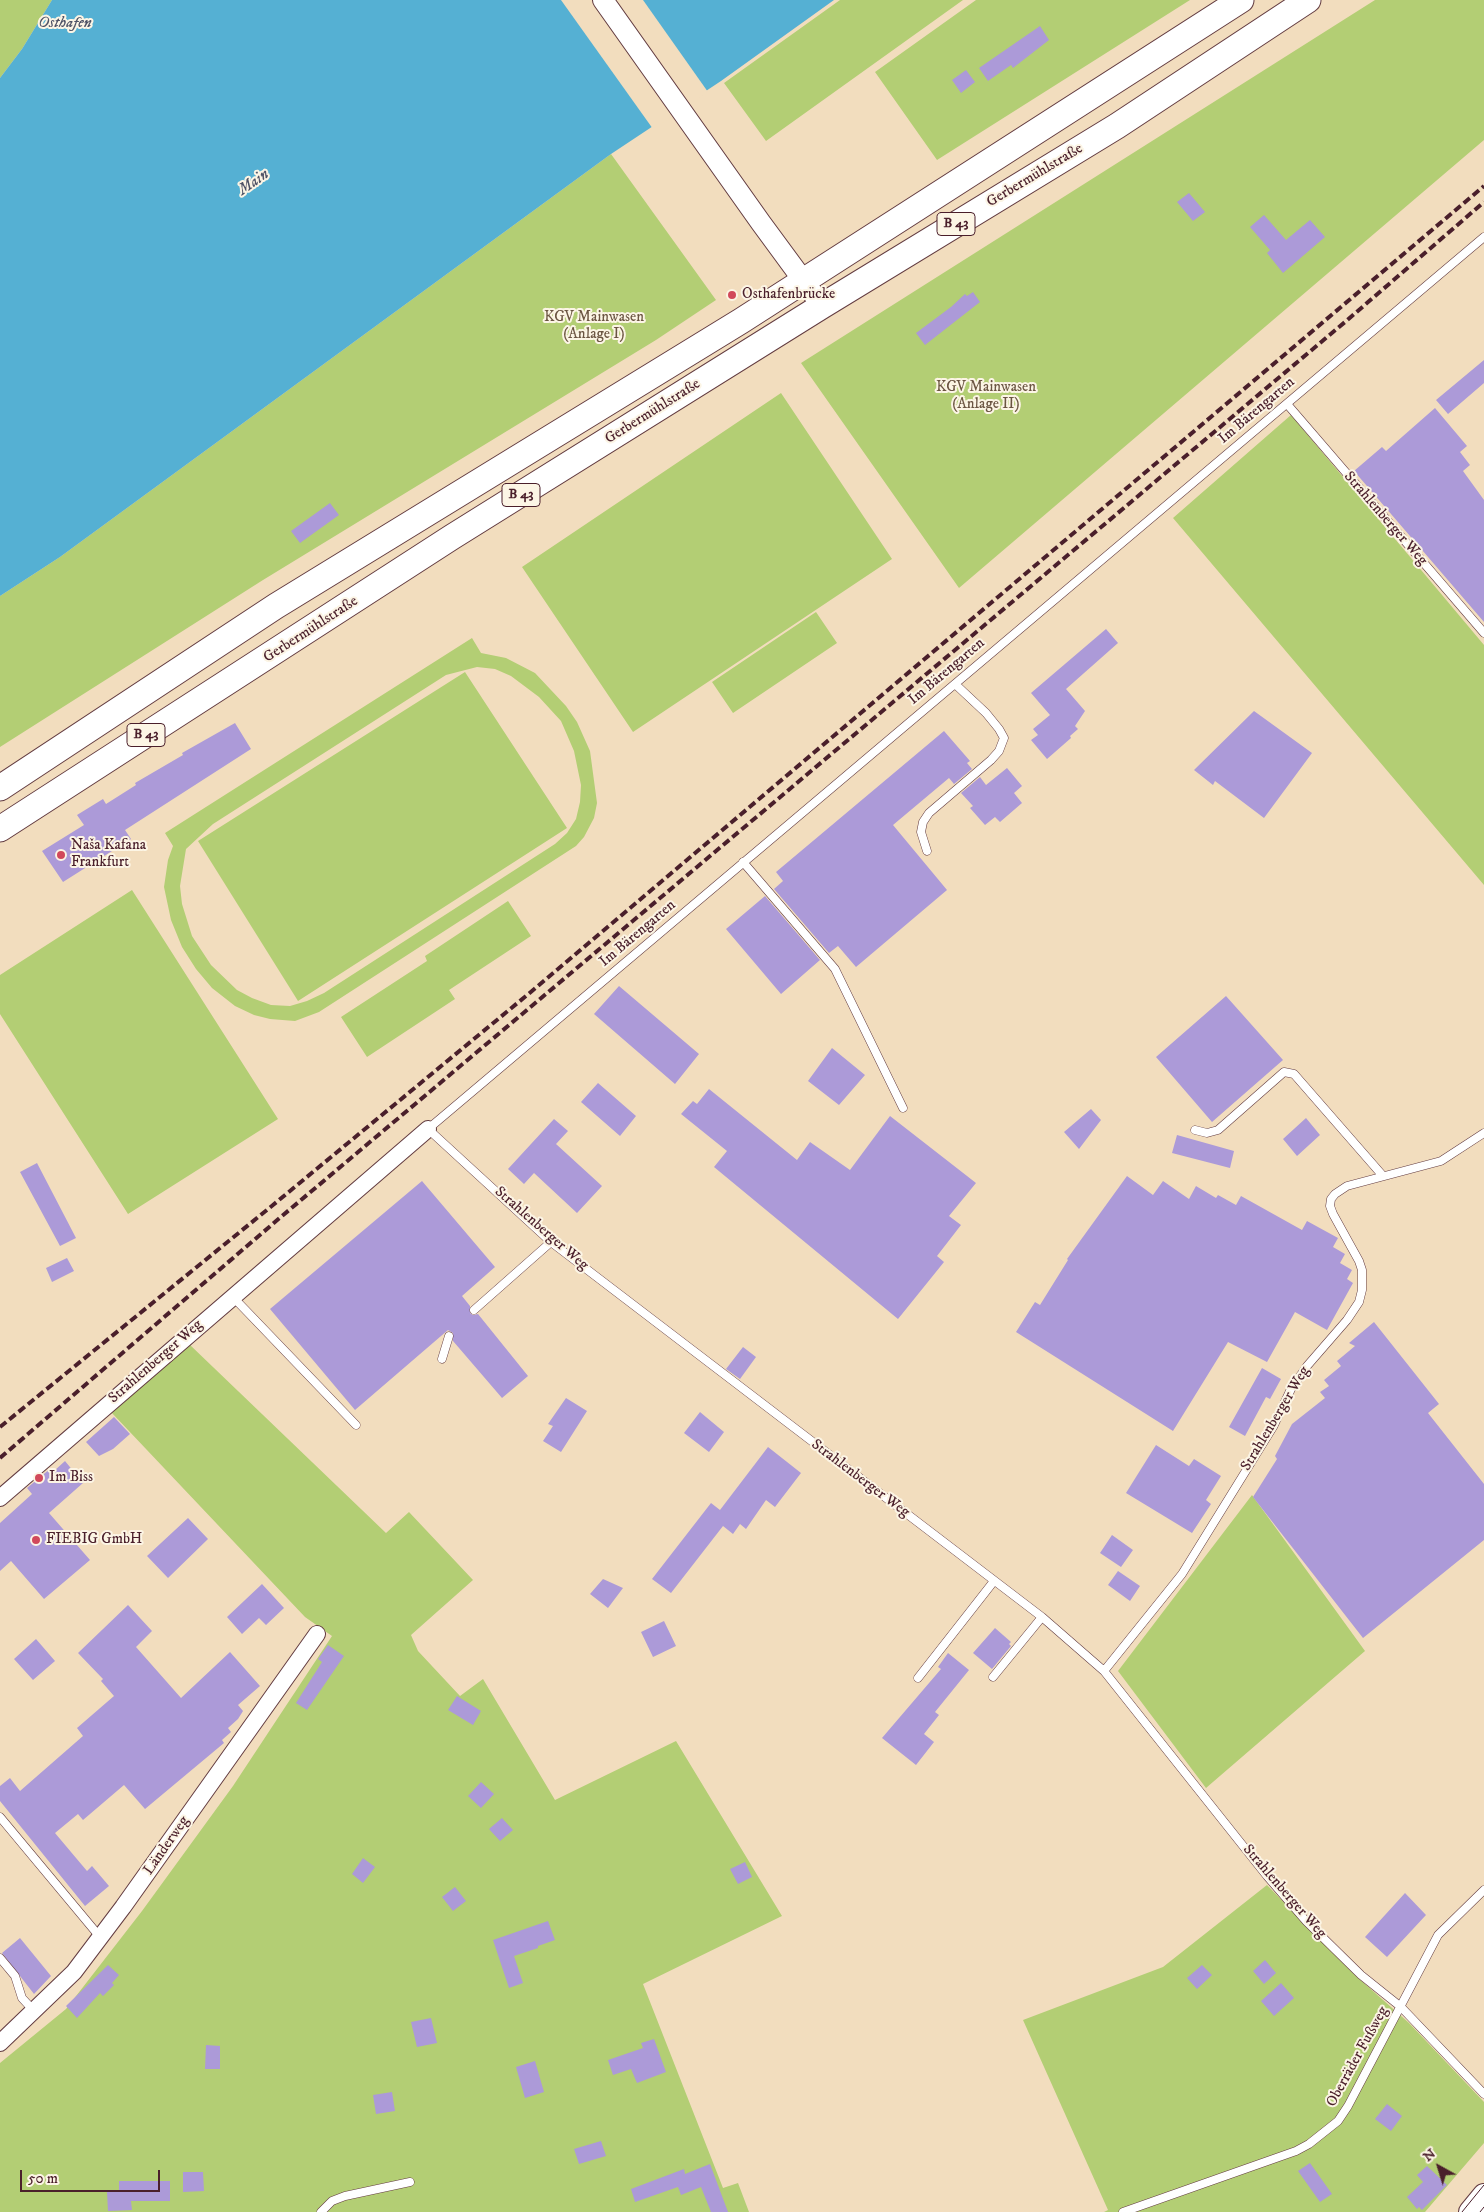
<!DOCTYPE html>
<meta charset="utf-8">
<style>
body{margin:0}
#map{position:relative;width:1484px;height:2212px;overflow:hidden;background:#f2ddbe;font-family:"IM FELL DW Pica",serif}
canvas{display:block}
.north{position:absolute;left:1414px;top:2142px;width:50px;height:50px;-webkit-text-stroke:4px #fcf5e5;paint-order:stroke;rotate:321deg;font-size:14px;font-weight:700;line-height:20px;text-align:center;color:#4a1f2b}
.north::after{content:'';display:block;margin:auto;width:18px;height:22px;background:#4a1f2b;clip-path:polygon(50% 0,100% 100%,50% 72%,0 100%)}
.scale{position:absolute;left:20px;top:2170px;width:140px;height:22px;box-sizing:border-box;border:2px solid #4a1f2b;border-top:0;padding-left:6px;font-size:15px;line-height:18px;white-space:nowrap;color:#4a1f2b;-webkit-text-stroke:4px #fcf5e5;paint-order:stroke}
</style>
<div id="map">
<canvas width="1484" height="2212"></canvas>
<div class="north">N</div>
<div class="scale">50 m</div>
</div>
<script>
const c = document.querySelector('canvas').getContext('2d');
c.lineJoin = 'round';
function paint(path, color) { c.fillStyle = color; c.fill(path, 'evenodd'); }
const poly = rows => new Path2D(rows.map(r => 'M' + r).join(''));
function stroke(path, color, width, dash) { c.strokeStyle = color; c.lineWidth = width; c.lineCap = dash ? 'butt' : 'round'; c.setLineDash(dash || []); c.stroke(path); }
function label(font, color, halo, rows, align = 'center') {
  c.font = font + ' "IM FELL DW Pica",serif'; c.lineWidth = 4; c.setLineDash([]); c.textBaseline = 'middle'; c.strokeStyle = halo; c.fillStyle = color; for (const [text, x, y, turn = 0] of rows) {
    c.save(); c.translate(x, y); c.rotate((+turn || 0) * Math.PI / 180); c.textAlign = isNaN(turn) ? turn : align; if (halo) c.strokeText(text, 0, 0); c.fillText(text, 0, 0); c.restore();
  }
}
paint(poly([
 [0,0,52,0,22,49,0,78],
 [840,0,963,0,766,141,724,83],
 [976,0,1190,0,937,160,875,72],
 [1375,0,1484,0,1484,140,959,588,801,363],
 [611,154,716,300,656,340,263,580,0,747,0,596,60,557],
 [781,393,892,559,633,732,522,567],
 [1291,415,1484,645,1484,885,1173,518],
 [816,612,837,643,733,713,712,682],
 [472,638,481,653,506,658,535,673,566,706,577,722,590,751,597,803,594,818,584,837,576,846,319,1012,295,1021,270,1019,254,1015,235,1006,212,988,196,969,182,947,171,920,164,887,168,860,173,846,165,833],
 [477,667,495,669,511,676,539,697,561,721,574,751,581,785,580,802,576,819,567,833,555,844,324,993,307,1001,290,1006,271,1005,252,998,237,990,211,965,192,936,182,904,180,886,186,849,213,824,446,675],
 [465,672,567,828,298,1001,198,841],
 [132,890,278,1119,128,1214,0,1014,0,975],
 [508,901,531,936,449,990,455,999,367,1057,341,1017,427,961,425,956],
 [189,1344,386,1533,409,1512,473,1580,411,1635,418,1651,460,1696,483,1679,555,1800,676,1741,782,1916,643,1984,723,2188,738,2183,749,2212,0,2212,0,2063,66,2009,142,1911,233,1786,332,1636,305,1617,111,1412],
 [1252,1495,1365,1651,1206,1788,1118,1671],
 [1267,1885,1356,1976,1409,2023,1484,2102,1484,2143,1425,2212,1104,2212,1108,2210,1023,2020,1163,1967]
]), '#b3ce74');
paint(poly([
 [52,0,834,0,721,81,611,154,60,557,0,596,0,78,22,49]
]), '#55b0d3');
paint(poly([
 [561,0,643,0,708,92,653,129]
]), '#f2ddbe');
paint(poly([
 [1040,26,1049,40,1013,68,1011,65,988,81,979,68],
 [966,70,975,82,961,93,952,80],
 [1189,193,1205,212,1193,221,1177,202],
 [1264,215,1286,240,1310,220,1325,237,1283,273,1267,253,1270,250,1250,227],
 [973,292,980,302,925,345,916,333,951,307,965,294,967,296],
 [1484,360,1484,383,1448,414,1436,400],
 [1435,408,1467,446,1460,452,1470,465,1463,471,1484,500,1484,622,1354,471,1382,447,1386,451],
 [330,503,339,515,300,543,291,531],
 [1106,629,1118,643,1066,689,1085,711,1075,726,1078,729,1070,736,1071,738,1047,759,1031,740,1038,735,1033,729,1050,715,1031,693],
 [1254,711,1312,753,1264,818,1215,781,1213,785,1194,770],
 [235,723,251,749,125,830,131,839,63,882,42,851,84,825,77,815,103,799,106,804,136,785,135,783,183,755,182,753],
 [944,731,970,761,967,763,972,769,954,784,949,778,893,825,947,890,856,967,838,946,829,953,774,889,783,881,776,872],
 [1007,768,1022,786,1014,793,1022,803,1000,822,995,817,985,825,970,808,973,806,961,793,980,777,986,785],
 [765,896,820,960,781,994,726,929],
 [619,986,699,1054,675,1084,594,1014],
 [1226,996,1283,1060,1212,1122,1156,1057],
 [832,1048,865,1075,839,1105,808,1081],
 [598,1083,636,1116,620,1136,581,1102],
 [709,1089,797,1160,810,1142,850,1170,890,1116,976,1183,949,1216,961,1225,937,1256,944,1262,898,1319,714,1167,727,1151,681,1114,693,1101,697,1104],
 [1091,1109,1101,1120,1079,1149,1064,1132],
 [1306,1118,1320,1135,1297,1156,1283,1139],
 [554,1119,568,1131,556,1144,602,1186,577,1213,534,1173,524,1184,508,1169],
 [1177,1135,1234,1151,1230,1168,1172,1153],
 [37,1163,76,1238,60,1246,20,1172],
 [1127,1176,1153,1195,1163,1181,1189,1199,1196,1186,1216,1198,1218,1195,1236,1205,1241,1196,1302,1230,1307,1221,1338,1238,1333,1247,1345,1254,1340,1263,1352,1270,1347,1279,1353,1283,1327,1330,1295,1312,1267,1362,1228,1342,1173,1431,1016,1332,1035,1302,1040,1305,1068,1260,1067,1259],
 [422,1181,495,1267,462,1296,470,1306,470,1313,473,1315,478,1314,528,1376,502,1398,453,1341,453,1333,448,1330,355,1410,270,1309],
 [67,1258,74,1271,52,1282,46,1268],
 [1374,1322,1439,1404,1428,1413,1484,1484,1484,1540,1363,1638,1253,1497,1277,1459,1275,1456,1292,1424,1325,1398,1320,1392,1329,1386,1324,1380,1341,1366,1337,1361,1355,1346,1349,1343],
 [743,1347,756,1357,740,1379,726,1369],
 [1262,1368,1281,1379,1270,1399,1266,1397,1245,1436,1229,1427],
 [566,1398,587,1411,561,1452,543,1441,553,1426,548,1424],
 [700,1412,724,1432,709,1452,684,1433],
 [114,1417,130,1434,113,1449,99,1456,86,1442],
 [1156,1445,1189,1466,1194,1459,1221,1476,1206,1500,1211,1504,1192,1533,1126,1493],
 [768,1447,801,1473,775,1507,766,1500,746,1529,740,1524,733,1534,723,1526,671,1593,652,1579,711,1503,720,1510],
 [65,1461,83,1483,49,1513,90,1560,44,1599,11,1561,0,1571,0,1523,32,1494,27,1488,51,1468,54,1471],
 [188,1518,208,1539,168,1578,147,1556],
 [1112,1535,1133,1550,1121,1567,1100,1553],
 [1118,1571,1140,1586,1130,1601,1108,1585],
 [603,1579,623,1588,608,1608,590,1594],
 [262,1584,284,1608,266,1625,259,1618,242,1634,227,1617],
 [128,1605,152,1631,136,1647,181,1698,230,1652,260,1686,238,1705,243,1711,238,1719,228,1728,231,1732,222,1740,224,1743,145,1809,124,1785,83,1820,78,1814,55,1833,87,1871,92,1866,109,1886,85,1906,0,1801,0,1786,10,1778,20,1791,83,1736,77,1728,114,1696,101,1681,103,1679,78,1653],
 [664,1621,676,1646,653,1657,641,1632],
 [995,1628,1011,1642,1009,1644,1011,1646,992,1669,973,1653],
 [36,1639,55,1661,33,1680,14,1659],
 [328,1645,344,1656,307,1710,296,1703,322,1662,318,1659],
 [948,1653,969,1670,935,1712,939,1715,924,1734,934,1742,916,1765,882,1738,941,1669,938,1667],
 [457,1696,481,1711,473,1725,448,1710],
 [481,1782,494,1794,481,1808,468,1796],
 [502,1818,513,1830,500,1841,489,1829],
 [363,1858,375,1867,363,1883,352,1874],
 [745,1862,752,1877,738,1884,730,1869],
 [455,1887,466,1901,453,1911,442,1897],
 [1405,1893,1426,1915,1387,1957,1365,1937],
 [548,1921,555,1940,538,1946,538,1948,514,1956,523,1983,509,1988,493,1940],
 [20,1938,51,1976,34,1994,2,1953],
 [1265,1960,1276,1973,1264,1984,1253,1971],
 [108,1965,119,1975,112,1983,114,1985,103,1996,100,1993,77,2018,66,2006],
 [1202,1965,1212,1975,1197,1989,1187,1978],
 [1281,1983,1294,1998,1274,2016,1261,2001],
 [431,2018,437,2043,417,2047,411,2022],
 [654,2039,666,2072,637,2083,631,2069,613,2075,608,2060,643,2048,641,2043],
 [206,2045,220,2046,220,2069,205,2069],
 [535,2061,544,2092,525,2098,516,2067],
 [392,2092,395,2111,376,2114,373,2095],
 [1387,2104,1402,2116,1391,2131,1375,2119],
 [601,2141,606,2156,579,2164,574,2149],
 [1310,2163,1332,2194,1320,2202,1298,2171],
 [710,2164,728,2212,711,2212,701,2187,681,2195,678,2187,635,2202,631,2189,684,2169,685,2174],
 [1427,2166,1447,2185,1422,2210,1419,2207,1417,2209,1407,2197,1423,2182,1417,2175],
 [183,2172,203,2172,204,2191,183,2192],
 [119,2181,170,2181,170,2201,131,2201,132,2210,108,2211,107,2192,119,2192]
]), '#ac9ad8');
const service = poly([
 [1484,237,428,1129,551,1242,1042,1617,1104,1671,1267,1876,1306,1921,1361,1975,1401,2007,1484,2094],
 [1287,404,1484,633],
 [927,851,921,832,923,822,929,813,991,760,999,751,1004,738,999,729,986,713,955,684],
 [743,862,835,969,903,1108],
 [1195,1130,1207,1133,1218,1130,1284,1072,1294,1074,1383,1176],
 [233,1297,356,1425],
 [474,1310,551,1242],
 [442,1359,449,1336],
 [1104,1671,1182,1574,1273,1427,1291,1389,1307,1366,1347,1320,1359,1302,1362,1290,1362,1270,1359,1261,1333,1214,1330,1206,1331,1199,1335,1194,1347,1186,1441,1161,1484,1133],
 [993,1677,1042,1617],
 [918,1678,994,1581],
 [0,1817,100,1937],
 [0,1958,15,1976,22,1998,34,2011],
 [321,2212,332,2201,345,2196,410,2182],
 [1123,2212,1296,2151,1309,2144,1338,2121,1348,2106,1438,1935,1484,1890]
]);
const minor = poly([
 [0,1498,428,1129],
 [0,2043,74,1972,123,1907,317,1634]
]);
const tertiary = poly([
 [603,0,761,223,822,306]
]);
const secondary = poly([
 [1470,2212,1484,2195]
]);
const primary = poly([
 [0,788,276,606,741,321,1241,0],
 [0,829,452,537,822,306,1117,126,1308,0]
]);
stroke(service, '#633c41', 9);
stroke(minor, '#633c41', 18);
stroke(tertiary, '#633c41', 22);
stroke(secondary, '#633c41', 24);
stroke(primary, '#633c41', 27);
stroke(service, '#fff', 8);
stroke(minor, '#fff', 16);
stroke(tertiary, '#fff', 20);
stroke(secondary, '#fff', 22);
stroke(primary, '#fff', 25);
stroke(poly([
 [1462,2212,1484,2185],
 [1480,2212,1484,2207]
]), '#4a1f2b', 1);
stroke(poly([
 [0,1427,273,1205,532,991,1484,186],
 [0,1458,282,1216,1345,322,1484,202]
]), '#4a1f2b', 4, [8, 4]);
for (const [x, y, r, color] of [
 [732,295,5,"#d1495b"],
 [61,855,5,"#d1495b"],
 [39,1478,5,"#d1495b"],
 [36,1540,5,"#d1495b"]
]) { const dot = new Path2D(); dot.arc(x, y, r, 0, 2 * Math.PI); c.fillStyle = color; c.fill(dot); stroke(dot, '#fcf5e5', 2); }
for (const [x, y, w] of [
 [956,224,38],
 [521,495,38],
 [146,735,38]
]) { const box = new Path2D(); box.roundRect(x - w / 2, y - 11.5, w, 23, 4); c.fillStyle = '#fcf5e5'; c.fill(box); stroke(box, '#4a1f2b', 1); }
label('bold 14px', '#4a1f2b', null, [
 ["B 43",956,224],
 ["B 43",521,495],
 ["B 43",146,735]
]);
label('15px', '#4a1f2b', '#fcf5e5', [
 ["Gerbermühlstraße",1035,176,-31],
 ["Im Bärengarten",1257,411,-40],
 ["Gerbermühlstraße",653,412,-32],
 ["Strahlenberger Weg",1385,519,49],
 ["Gerbermühlstraße",311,630,-33],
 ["Im Bärengarten",947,672,-40],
 ["Im Bärengarten",638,934,-40],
 ["Strahlenberger Weg",541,1229,41],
 ["Strahlenberger Weg",156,1362,-41],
 ["Strahlenberger Weg",1276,1419,-59],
 ["Strahlenberger Weg",860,1479,37],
 ["Länderweg",167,1846,-55],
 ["Strahlenberger Weg",1284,1892,49],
 ["Oberräder Fußweg",1358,2057,-61]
]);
label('15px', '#4a1f2b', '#fcf5e5', [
 ["Osthafenbrücke",742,295],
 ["Naša Kafana",71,846],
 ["Frankfurt",71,863],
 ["Im Biss",49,1478],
 ["FIEBIG GmbH",46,1540]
], 'left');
label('15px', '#6a5441', '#fcf5e5', [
 ["KGV Mainwasen",594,318],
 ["(Anlage I)",594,335],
 ["KGV Mainwasen",986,388],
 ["(Anlage II)",986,405]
]);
label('italic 16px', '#4e5266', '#fcf5e5', [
 ["Osthafen",65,24],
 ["Main",254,183,-35]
]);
</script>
